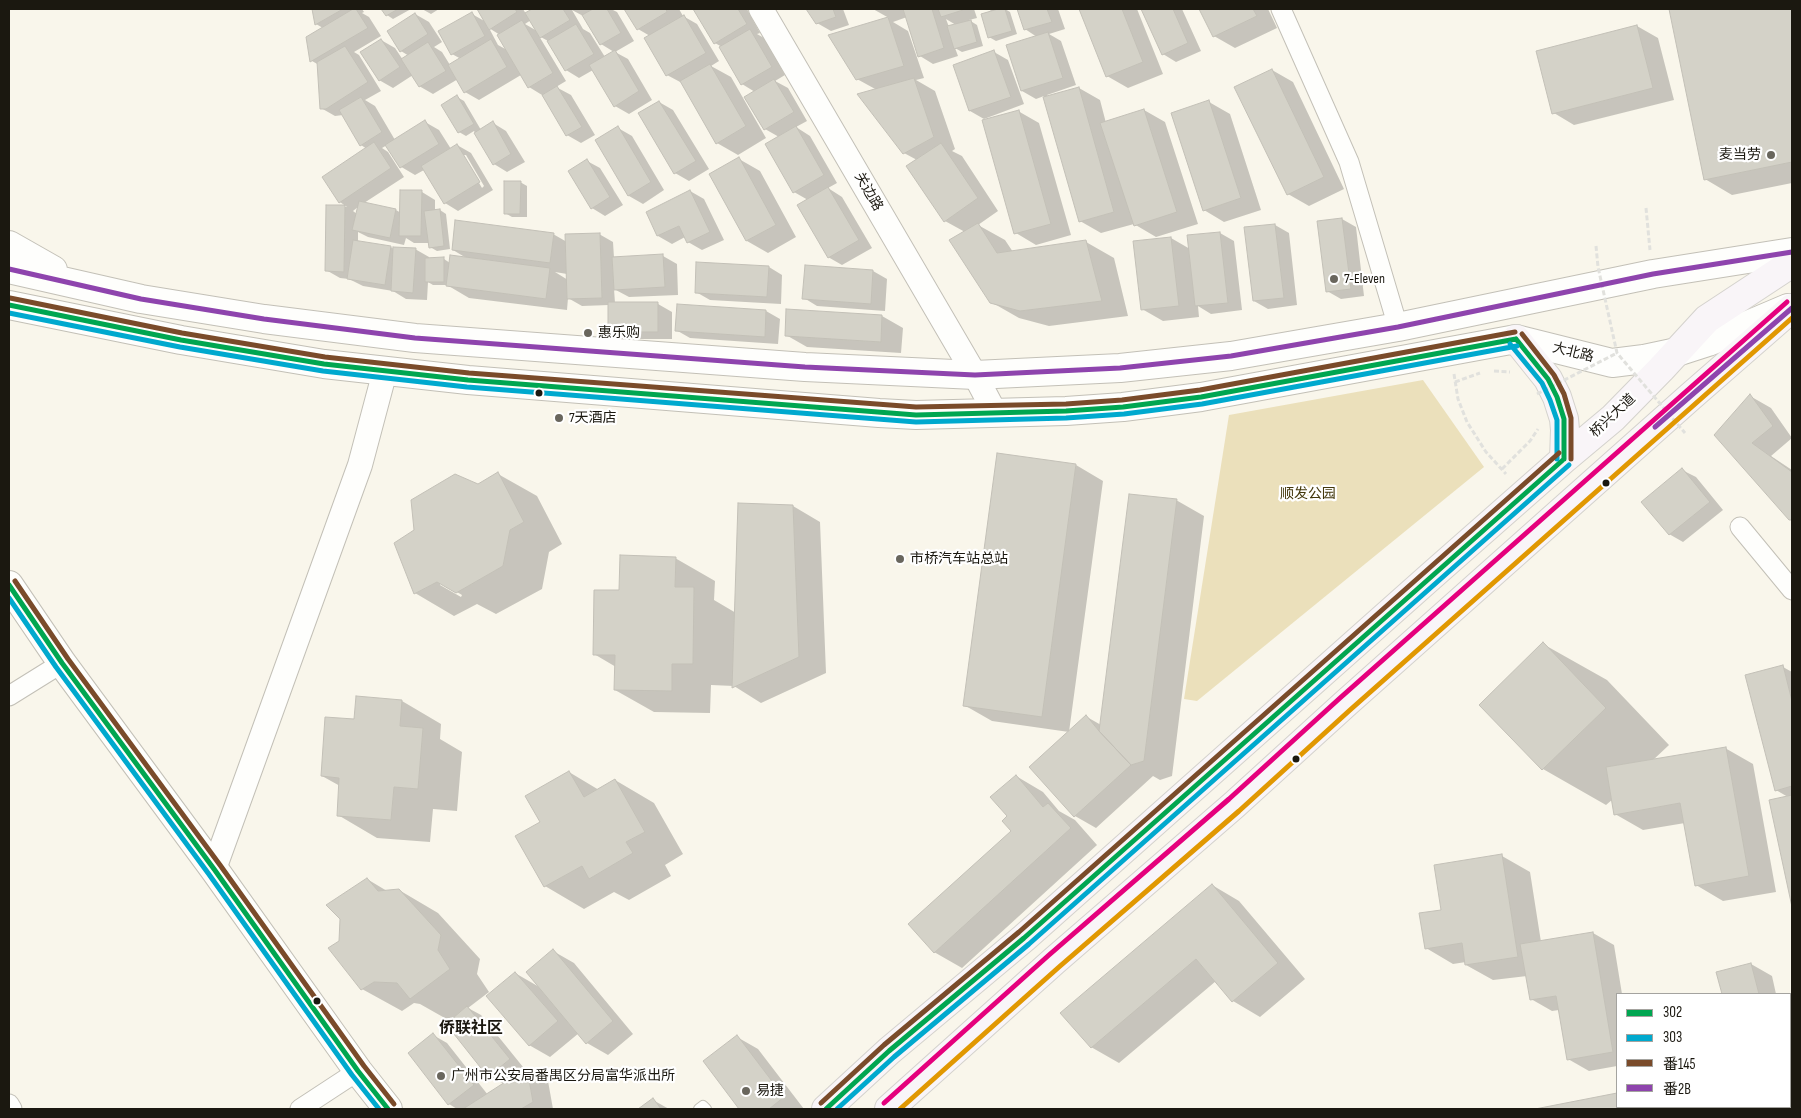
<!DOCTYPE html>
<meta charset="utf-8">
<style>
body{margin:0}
#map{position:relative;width:1801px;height:1118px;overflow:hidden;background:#f9f6eb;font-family:"Sofia Sans Condensed","Noto Sans SC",sans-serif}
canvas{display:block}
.frame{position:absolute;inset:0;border:10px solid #1b1810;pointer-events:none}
.legend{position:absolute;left:1616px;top:993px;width:175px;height:115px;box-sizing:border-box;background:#fff;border:1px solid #a4a39f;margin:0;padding:6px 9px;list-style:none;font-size:15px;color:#1b1810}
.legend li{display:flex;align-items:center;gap:10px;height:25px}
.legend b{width:25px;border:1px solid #a4a39f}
</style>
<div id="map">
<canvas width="1801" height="1118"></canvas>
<div class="frame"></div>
<ul class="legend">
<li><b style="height:6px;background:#00a651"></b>302</li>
<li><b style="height:6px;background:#00a9ce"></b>303</li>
<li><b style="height:6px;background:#7a4b2a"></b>番145</li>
<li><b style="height:6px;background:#8e44ad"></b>番2B</li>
</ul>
</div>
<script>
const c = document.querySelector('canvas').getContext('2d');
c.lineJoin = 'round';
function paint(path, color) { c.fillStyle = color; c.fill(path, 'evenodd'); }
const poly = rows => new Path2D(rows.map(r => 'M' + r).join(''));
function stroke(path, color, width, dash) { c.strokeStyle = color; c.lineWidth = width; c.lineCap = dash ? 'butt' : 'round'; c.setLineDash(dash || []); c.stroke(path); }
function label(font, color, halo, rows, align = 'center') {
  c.font = font + ' "Sofia Sans Condensed","Noto Sans SC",sans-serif'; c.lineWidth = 4.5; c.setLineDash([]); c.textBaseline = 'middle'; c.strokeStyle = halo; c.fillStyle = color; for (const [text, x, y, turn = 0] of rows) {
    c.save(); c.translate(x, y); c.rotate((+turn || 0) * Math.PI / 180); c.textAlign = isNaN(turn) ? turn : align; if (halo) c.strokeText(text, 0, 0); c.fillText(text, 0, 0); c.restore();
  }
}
paint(poly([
 [1423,380,1484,467,1197,701,1184,699,1229,415]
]), '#ebe0bb');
paint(poly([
 [313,9,362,9,364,12,362,13,369,17,381,36,354,52,359,55,381,91,365,100,375,106,395,140,425,122,439,130,451,149,457,145,471,153,493,190,458,211,445,203,424,170,415,175,398,165,399,164,387,145,382,148,388,152,404,177,364,203,396,210,401,213,422,192,435,200,435,211,440,210,446,214,450,249,437,251,430,247,430,243,414,243,406,238,404,245,368,237,358,232,358,242,391,247,395,250,415,249,429,257,429,259,444,259,450,263,468,259,453,250,553,234,567,242,599,234,613,242,614,258,663,256,677,264,678,295,629,297,614,289,615,303,658,304,672,312,672,339,623,339,609,331,609,305,582,306,568,298,567,310,469,298,447,285,433,285,428,282,427,300,406,299,393,291,363,286,349,279,340,278,326,270,327,206,347,207,340,202,323,178,367,149,361,145,343,115,335,116,321,108,319,65,312,61,323,28,316,24],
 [463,155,466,155,484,186,482,188],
 [358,207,357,214,353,211],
 [555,272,567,274,568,280],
 [383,9,411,9,393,19,387,15],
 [422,9,439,9,431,14],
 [478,9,523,9,526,14,532,10,529,9,611,9,617,12,634,41,615,52,628,59,652,100,629,114,615,106,593,70,579,78,566,70,548,41,539,36,566,81,556,87,571,95,595,135,581,143,567,135,542,95,529,87,521,75,479,100,465,92,458,79,433,94,419,86,413,75,393,88,379,80,381,40,395,48,403,60,409,56,401,51,415,14,429,22,442,42,434,47,442,52,450,65,461,59,452,54,472,14,486,22],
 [572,10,585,17,601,44,614,52,605,57,590,33,583,29],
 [531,20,537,31,525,24],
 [489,28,500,35,507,50,498,45],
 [626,9,679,9,683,16,697,24,719,61,711,66,731,77,766,138,738,155,717,143,682,83,667,75,646,39,650,36,638,29],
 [695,9,747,9,760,33,757,34,764,38,785,75,775,81,788,88,807,121,796,127,810,136,837,183,828,188,842,197,872,248,842,265,828,257,808,200,794,192,779,137,765,129,755,92,742,84,722,47,715,43],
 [807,9,843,9,849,25,831,31,817,23],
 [873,9,974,9,977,18,969,20,977,25,983,46,962,52,955,48,958,56,933,64,920,56,907,17,893,22,908,31,924,78,916,80,935,91,955,149,952,151,962,156,998,211,978,225,1005,240,1013,252,1086,242,1114,258,1128,316,1049,326,1019,318,991,302,965,232,945,221,917,160,904,153,877,90,857,79,830,35,889,18],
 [946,19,956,25,949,27],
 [988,9,1005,9,1010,12,1017,34,996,41,989,37,993,12],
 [1019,9,1058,9,1065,29,1049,34,1061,41,1076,85,1047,95,1048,97,1079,88,1100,100,1106,123,1144,110,1165,122,1198,224,1156,237,1134,224,1101,233,1080,221,1044,96,1036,99,1022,91,1008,46,1037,37,1025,29],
 [1080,9,1137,9,1163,74,1128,88,1107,76],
 [1142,9,1182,9,1201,51,1176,62,1163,54],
 [1201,9,1268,9,1277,28,1235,48,1214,36],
 [1670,9,1792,9,1792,183,1732,195,1705,179],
 [1637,26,1658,38,1674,100,1574,125,1554,113],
 [994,52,1008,60,1024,104,984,119,970,111],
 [1272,70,1293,82,1344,189,1309,206,1288,194],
 [457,97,464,101,481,130,493,123,506,131,525,162,507,172,494,164,474,131,466,136,459,132,443,105],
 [659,102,673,110,709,169,689,181,675,173],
 [1209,102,1230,114,1261,210,1224,222,1204,210],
 [1018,111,1039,123,1071,235,1036,245,1016,233],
 [618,128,632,136,664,190,643,204,629,196,597,141],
 [739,159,760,171,796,237,768,253,747,241,711,174],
 [587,161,600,168,623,205,605,216,592,208],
 [520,182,527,186,527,217,512,217,505,213],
 [690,191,704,199,724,240,702,250,688,242,685,237,672,244,658,236,647,213],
 [1342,219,1356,227,1364,296,1341,299,1327,291],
 [1275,225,1289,233,1297,305,1268,309,1254,301,1245,228],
 [1220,233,1234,241,1242,310,1211,314,1198,306,1199,317,1163,321,1142,309,1171,238,1190,249],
 [769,267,782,275,781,304,710,300,696,292],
 [873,271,887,279,885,311,817,306,804,298],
 [766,311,780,319,778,344,690,338,676,330],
 [882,316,903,328,901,353,807,347,786,335],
 [1750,396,1771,408,1792,438,1771,456,1792,470,1792,521,1716,435],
 [1076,465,1103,481,1069,732,992,721,964,705],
 [1682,470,1696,477,1723,510,1683,542,1669,534],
 [498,474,537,496,562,544,549,552,542,589,496,614,477,604,454,616,415,593,478,485],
 [440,582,462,595,461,597,440,585],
 [1176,500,1204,516,1172,776,1160,780,1153,776,1096,828,1075,816,1087,717,1101,725],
 [793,506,820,522,826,673,761,703,734,686,711,685,710,713,654,712,615,690,616,667,594,654,621,592,675,558,715,581,714,600,736,613],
 [1543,644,1607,680,1669,745,1652,761,1725,748,1753,764,1776,892,1723,901,1696,885,1685,823,1643,830,1615,814,1613,799,1606,805,1543,769],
 [1783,667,1792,672,1792,901,1770,801,1788,797,1776,790],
 [402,701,441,724,440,739,462,752,457,811,433,809,430,842,377,838,338,815,340,786,322,776,355,721],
 [569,772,599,790,615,780,654,803,683,854,665,865,671,876,629,900,614,892,584,909,545,886,541,822],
 [1016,776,1043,792,1059,811,1075,820,1097,845,962,968,934,952,1012,831,1009,816],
 [1502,856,1530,872,1541,942,1593,933,1614,945,1622,994,1617,994,1617,1066,1589,1071,1568,1059,1559,1010,1552,1011,1531,999,1527,976,1493,980,1466,965,1466,962,1453,964,1426,948,1442,911],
 [367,879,387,891,399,890,438,913,480,959,477,974,489,992,468,1008,481,1015,523,1067,506,1080,508,1082,527,1069,548,1081,553,1109,457,1109,449,1104,410,1053,433,1035,447,1043,488,1095,504,1084,488,1076,450,1021,420,1004,414,1003,402,1011,362,989,340,941],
 [1212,885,1239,901,1305,979,1260,1017,1233,1001,1216,981,1119,1063,1091,1047],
 [553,951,574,963,633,1034,608,1055,587,1043,579,1033,550,1057,529,1045,515,973,541,988],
 [1751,964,1772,976,1776,994,1723,994,1717,973],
 [737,1037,758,1049,804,1109,741,1109,705,1062],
 [1790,1047,1792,1057,1792,1104,1790,1104],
 [1617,1094,1617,1107,1655,1107,1655,1109,1541,1109],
 [653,1100,669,1109,641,1109],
 [1670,1107,1726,1107,1726,1109,1671,1109],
 [1766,1107,1781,1107,1771,1109]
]), '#0003');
const building = poly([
 [312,9,343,9,315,25,312,9],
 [353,9,356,9,368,28,310,62,306,37,353,9],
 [381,9,398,9,386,16,381,9],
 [477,9,515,9,517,12,489,30,477,9],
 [532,9,563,9,570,20,540,38,525,13,532,9],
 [593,9,607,9,621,33,600,45,582,15,593,9],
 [624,9,666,9,667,12,637,30,624,9],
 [693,9,738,9,747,24,714,44,693,9],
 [806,9,833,9,836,17,816,24,806,9],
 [903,9,932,9,944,48,918,57,903,9],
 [938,9,963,9,963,10,941,17,938,9],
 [998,9,1005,9,1012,31,988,38,981,14,998,9],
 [1017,9,1047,9,1052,22,1024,30,1017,9],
 [1079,9,1122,9,1143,62,1106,77,1079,9],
 [1141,9,1173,9,1188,43,1162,55,1141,9],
 [1199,9,1253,9,1257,16,1213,37,1199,9],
 [1669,9,1792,9,1792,162,1704,180,1669,9],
 [472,12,485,36,451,55,438,31,472,12],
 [415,13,428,34,400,52,387,31,415,13],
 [684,15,706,53,666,76,644,38,684,15],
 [888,17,904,66,856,80,828,35,888,17],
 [522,20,553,73,528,88,497,35,522,20],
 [971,20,977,42,954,49,947,26,971,20],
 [576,24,594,54,565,71,547,41,576,24],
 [1637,25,1653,88,1552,114,1536,51,1637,25],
 [750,29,772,67,741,85,719,47,750,29],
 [1048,32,1063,78,1021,91,1006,45,1048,32],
 [381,39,400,67,379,81,360,52,381,39],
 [491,39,507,67,464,93,448,65,491,39],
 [428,42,446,71,419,87,401,59,428,42],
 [345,46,368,82,326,109,320,109,317,62,345,46],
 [615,50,639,91,614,107,589,65,615,50],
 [994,50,1011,97,969,111,953,65,994,50],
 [710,64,746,126,716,144,680,81,710,64],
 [1272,69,1324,177,1287,195,1234,87,1272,69],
 [914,78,934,137,903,154,857,94,914,78],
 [774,79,794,112,764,130,744,97,774,79],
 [557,86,582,127,566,136,542,95,557,86],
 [1079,87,1114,212,1079,222,1043,97,1079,87],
 [457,95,474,124,458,133,441,105,457,95],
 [361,97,382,132,360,146,339,110,361,97],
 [1209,100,1241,198,1203,211,1171,113,1209,100],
 [659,101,696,161,674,174,638,113,659,101],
 [1144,109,1177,212,1134,226,1100,123,1144,109],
 [1019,110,1051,224,1014,234,982,120,1019,110],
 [425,120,439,144,400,168,385,145,425,120],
 [493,121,511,154,493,165,474,133,493,121],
 [618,126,651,182,628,196,595,140,618,126],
 [796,126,824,175,793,193,765,144,796,126],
 [374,142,391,168,339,203,322,177,374,142],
 [941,143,978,198,944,222,906,166,941,143],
 [457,144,480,182,444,204,421,166,457,144],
 [739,157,776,225,746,241,709,174,739,157],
 [587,159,610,197,591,209,568,171,587,159],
 [504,181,521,181,520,214,504,214,504,181],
 [828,187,859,240,828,258,797,205,828,187],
 [400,190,422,190,421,236,399,236,400,190],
 [690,190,710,232,687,243,679,226,657,236,646,212,690,190],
 [359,201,396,209,390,238,352,230,359,201],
 [326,205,345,205,344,272,325,271,326,205],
 [440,209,444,246,429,248,424,211,440,209],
 [1342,218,1351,289,1326,292,1317,221,1342,218],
 [455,220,554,233,550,263,452,250,455,220],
 [978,223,997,253,1086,240,1102,301,1020,311,990,303,949,240,978,223],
 [1275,224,1284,298,1253,301,1244,227,1275,224],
 [1220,232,1228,303,1195,306,1187,235,1220,232],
 [600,233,602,298,567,299,565,234,600,233],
 [1171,237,1179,306,1141,310,1133,241,1171,237],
 [353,240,391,246,385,285,347,279,353,240],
 [393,247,416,248,413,293,391,291,393,247],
 [663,254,665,287,614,290,612,257,663,254],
 [450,255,550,268,546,299,446,286,450,255],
 [444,257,444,282,425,282,425,258,444,257],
 [696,262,769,266,767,297,695,293,696,262],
 [805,265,873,270,871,304,802,299,805,265],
 [608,302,658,302,658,332,608,332,608,302],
 [677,304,766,310,765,337,675,331,677,304],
 [786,309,882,315,881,342,785,336,786,309],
 [1750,394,1773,426,1752,443,1792,472,1792,520,1789,520,1714,435,1750,394],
 [997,453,1076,464,1042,717,963,706,997,453],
 [1682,468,1710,502,1669,535,1641,502,1682,468],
 [498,472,524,522,510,530,503,566,456,593,437,582,414,594,394,543,414,530,411,500,455,474,478,484,498,472],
 [1129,494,1177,499,1144,761,1131,765,1099,731,1129,494],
 [738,503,793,505,799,657,732,688,738,503],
 [620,555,676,557,675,587,694,587,693,664,672,664,672,691,614,690,615,655,593,655,594,590,619,590,620,555],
 [1543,642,1606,708,1542,770,1479,705,1543,642],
 [1783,665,1792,701,1792,786,1775,791,1745,675,1783,665],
 [356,696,402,700,400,726,423,728,418,789,394,787,391,820,337,816,339,778,321,776,325,717,354,719,356,696],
 [1086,715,1099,731,1131,765,1074,817,1029,767,1086,715],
 [1726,747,1749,876,1695,886,1680,803,1614,815,1606,767,1726,747],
 [569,771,584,797,615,779,645,832,626,842,633,853,589,879,582,866,544,887,515,836,540,822,525,796,569,771],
 [1016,775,1043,807,1048,803,1071,828,934,953,908,924,1011,831,1002,821,1007,816,990,797,1016,775],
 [1792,795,1792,907,1769,800,1792,795],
 [1502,854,1518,957,1465,965,1462,943,1425,949,1419,913,1441,910,1434,865,1502,854],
 [367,878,378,891,399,889,441,935,438,950,450,969,410,999,397,983,374,982,361,990,328,948,339,941,340,919,326,905,367,878],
 [1212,884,1278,963,1232,1002,1196,959,1091,1048,1060,1013,1212,884],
 [1593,932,1613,1052,1567,1060,1556,996,1530,1000,1520,944,1593,932],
 [553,949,613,1021,586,1044,526,972,553,949],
 [1751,963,1759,994,1722,994,1716,972,1751,963],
 [515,972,558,1021,529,1046,486,996,515,972],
 [467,1006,510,1059,488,1077,446,1024,467,1006],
 [433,1033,474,1085,448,1105,408,1053,433,1033],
 [737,1035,784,1097,769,1109,739,1109,703,1061,737,1035],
 [527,1068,533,1102,521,1109,463,1109,527,1068],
 [1617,1093,1617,1107,1637,1107,1637,1109,1535,1109,1617,1093],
 [653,1098,661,1109,638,1109,653,1098],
 [1669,1107,1708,1107,1709,1109,1670,1109,1669,1107]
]);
paint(building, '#d4d2c8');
stroke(building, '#c3c0b7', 1);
const service = poly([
 [699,1109,703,1106,706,1109]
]);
const minor = poly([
 [1281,9,1349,162,1398,327],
 [1740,527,1792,590],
 [9,696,62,663],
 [9,1104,12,1109],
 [300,1109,358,1071]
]);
const tertiary = poly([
 [761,9,975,375,995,413],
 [214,869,360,465,385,371]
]);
const secondary = poly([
 [9,245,53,270],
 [9,269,141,299,264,319,415,338,805,367,975,375,1120,368,1231,356,1398,327,1653,274,1792,252],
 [9,305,181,340,324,364,468,380,879,413,916,415,1066,411,1123,407,1201,397,1516,339,1612,363,1644,359,1677,352,1708,342,1788,308],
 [9,585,62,663,214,869,358,1071,388,1109]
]);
const primary = poly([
 [1516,339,1548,379,1557,397,1564,419,1565,430,1564,459],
 [826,1109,889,1051,1024,938,1430,577,1564,459,1613,418,1661,369,1707,319,1792,263],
 [889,1109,1054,961,1234,805,1345,704,1690,397,1792,308]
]);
stroke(service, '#c3c0b7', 12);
stroke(minor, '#c3c0b7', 21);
stroke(tertiary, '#c3c0b7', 26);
stroke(secondary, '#c3c0b7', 30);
stroke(primary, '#d4d2cd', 30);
stroke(poly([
 [1646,208,1650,250],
 [1494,371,1510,372],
 [1454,374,1458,399,1467,422,1486,452,1506,474],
 [1455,382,1480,373],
 [1502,469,1530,441,1538,429]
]), '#e1e1dd', 3, [5, 2.5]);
stroke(service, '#fefefc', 10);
stroke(minor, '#fefefc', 19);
stroke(tertiary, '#fefefc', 24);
stroke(secondary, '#fefefc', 28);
stroke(primary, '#f9f5f8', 28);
stroke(poly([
 [1596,246,1598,267,1617,353,1685,433],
 [1537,394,1617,353]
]), '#e1e1dd', 3, [5, 2.5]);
stroke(poly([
 [9,305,181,340,324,364,468,380,916,415,1066,411,1123,407,1201,397,1516,339],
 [1516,339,1548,379,1557,397,1564,419,1564,459],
 [9,585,62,663,214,869,358,1071,388,1109],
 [826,1109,889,1051,1024,938,1564,459]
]), '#00a651', 5);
stroke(poly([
 [9,313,180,347,323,371,467,387,916,422,1066,418,1124,414,1202,404,1517,346],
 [1510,344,1542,383,1550,400,1557,420,1557,459],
 [9,598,56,667,208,873,352,1075,379,1109],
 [837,1109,894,1057,1029,944,1569,465]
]), '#00a9ce', 5);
stroke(poly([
 [10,298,182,333,325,357,469,373,916,407,1066,404,1122,400,1200,390,1515,332],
 [1522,334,1554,375,1564,394,1571,418,1571,459],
 [15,581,68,659,220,865,364,1066,394,1104],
 [821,1103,884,1045,1019,932,1559,453]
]), '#7a4b2a', 5);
stroke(poly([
 [9,269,141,299,264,319,415,338,805,367,975,375,1120,368,1231,356,1398,327,1653,274,1792,252],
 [1655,427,1792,308]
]), '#8e44ad', 5);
stroke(poly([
 [900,1109,1059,967,1239,811,1350,710,1792,318]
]), '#e19802', 5);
stroke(poly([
 [884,1103,1049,955,1229,799,1340,698,1787,302]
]), '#e5007d', 5);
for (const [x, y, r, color] of [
 [1771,155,5,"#69665d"],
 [1334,279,5,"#69665d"],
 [588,333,5,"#69665d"],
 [539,393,4.5,"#1b1810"],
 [559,418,5,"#69665d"],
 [1606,483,4.5,"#1b1810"],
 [900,559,5,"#69665d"],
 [1296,759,4.5,"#1b1810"],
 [317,1001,4.5,"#1b1810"],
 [441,1076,5,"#69665d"],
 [746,1091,5,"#69665d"]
]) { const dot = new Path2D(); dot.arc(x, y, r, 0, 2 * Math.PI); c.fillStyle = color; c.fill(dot); stroke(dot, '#fff', 2); }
label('14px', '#1b1810', '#fff', [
 ["麦当劳",1761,155,"right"],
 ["7-Eleven",1344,279],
 ["惠乐购",598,333],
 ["7天酒店",569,418],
 ["市桥汽车站总站",910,559],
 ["广州市公安局番禺区分局富华派出所",451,1076],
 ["易捷",756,1091]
], 'left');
label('14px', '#1b1810', '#fff', [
 ["关边路",868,192,60],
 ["大北路",1573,353,14],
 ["桥兴大道",1613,416,-43]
]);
label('14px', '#43380c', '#fff', [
 ["顺发公园",1308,494]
]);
label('bold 16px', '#1b1810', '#fff', [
 ["侨联社区",471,1029]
]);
</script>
